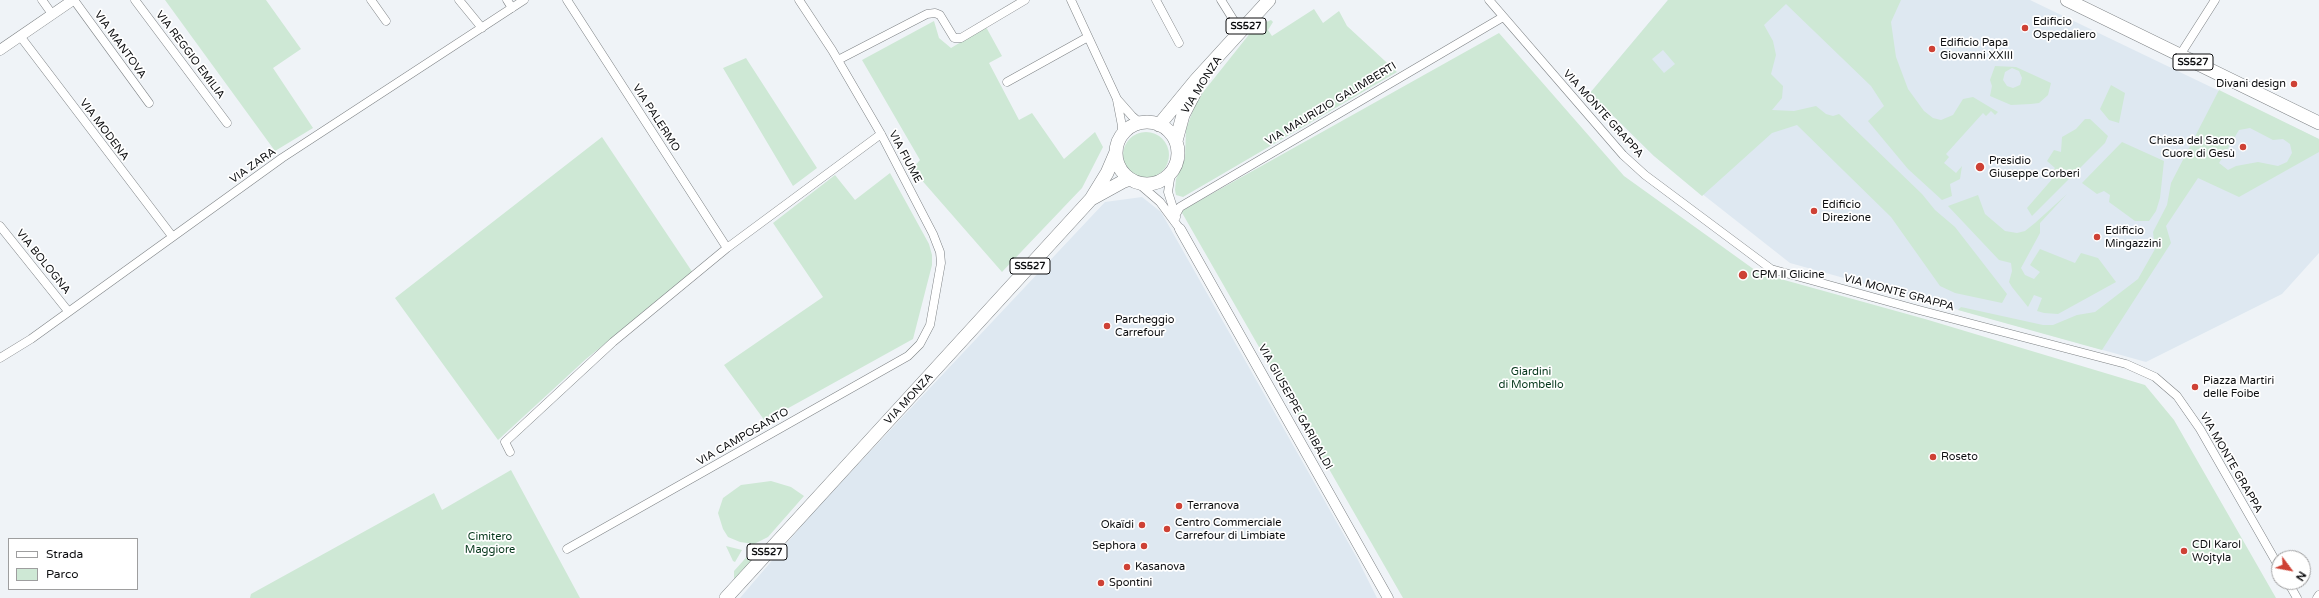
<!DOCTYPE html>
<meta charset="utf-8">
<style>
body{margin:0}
#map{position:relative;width:2319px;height:598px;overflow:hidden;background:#eff3f7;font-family:"Varela Round",sans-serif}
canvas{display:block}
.legend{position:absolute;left:8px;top:538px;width:130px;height:52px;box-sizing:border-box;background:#fff;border:1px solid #9e9e9f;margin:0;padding:5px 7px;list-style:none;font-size:12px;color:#0c0d0f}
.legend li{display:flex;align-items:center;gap:8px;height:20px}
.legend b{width:20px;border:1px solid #9e9e9f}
.north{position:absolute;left:2271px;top:550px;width:40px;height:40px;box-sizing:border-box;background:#fff;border:1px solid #9e9e9f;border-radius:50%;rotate:122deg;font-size:11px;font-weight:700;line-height:16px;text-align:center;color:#0c0d0f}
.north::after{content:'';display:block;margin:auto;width:14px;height:18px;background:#ce4135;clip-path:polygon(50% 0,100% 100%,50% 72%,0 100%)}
</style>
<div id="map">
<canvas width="2319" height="598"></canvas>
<ul class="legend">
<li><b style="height:5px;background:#fff"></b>Strada</li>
<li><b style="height:11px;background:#cee8d5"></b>Parco</li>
</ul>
<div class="north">N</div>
</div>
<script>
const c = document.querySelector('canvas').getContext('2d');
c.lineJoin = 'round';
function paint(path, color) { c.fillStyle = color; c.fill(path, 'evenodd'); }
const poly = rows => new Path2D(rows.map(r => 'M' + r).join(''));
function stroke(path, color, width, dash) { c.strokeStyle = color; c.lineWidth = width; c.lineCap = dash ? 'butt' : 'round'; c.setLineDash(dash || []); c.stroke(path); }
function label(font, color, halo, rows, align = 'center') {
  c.font = font + ' "Varela Round",sans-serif'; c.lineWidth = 3.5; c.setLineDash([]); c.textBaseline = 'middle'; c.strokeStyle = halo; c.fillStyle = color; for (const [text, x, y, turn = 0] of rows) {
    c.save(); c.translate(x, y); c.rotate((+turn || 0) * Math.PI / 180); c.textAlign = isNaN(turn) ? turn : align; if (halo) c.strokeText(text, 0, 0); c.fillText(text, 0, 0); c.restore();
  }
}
paint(poly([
 [1668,0,2030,0,2319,139,2319,253,2282,294,2146,362,1790,263,1654,156,1590,93],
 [1142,197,1161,212,1357,558,1377,598,740,598,816,509,1105,202]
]), '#dee8f1');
paint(poly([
 [165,0,266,0,301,49,273,68,313,128,275,151],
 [1668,0,1901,0,1891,22,1896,57,1908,89,1924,111,1933,118,1941,120,1953,115,1963,99,1973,97,1998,112,1995,115,1991,111,1986,116,1983,113,1946,154,1949,157,1944,163,1956,173,1962,166,1960,179,1950,184,1952,196,1942,200,1908,169,1868,121,1884,106,1871,86,1786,4,1764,25,1773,41,1776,55,1771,74,1783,86,1782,98,1772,110,1794,111,1816,106,1826,114,1833,116,1839,114,1922,194,1935,210,1955,227,2007,294,2002,303,1955,293,1940,286,1891,217,1797,125,1772,133,1702,196,1654,156,1590,93],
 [1663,50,1675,64,1664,73,1652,59],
 [1314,9,1323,23,1339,11,1347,26,1397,72,1183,197,1176,195,1175,190,1176,179,1185,158,1186,129,1195,105,1204,91,1255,27,1271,20,1273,22,1268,30,1272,36],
 [934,21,939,38,951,48,986,27,1002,56,989,63,1019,120,1032,113,1064,159,1095,132,1103,147,1082,188,1002,272,912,169,920,160,862,60],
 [1499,33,1624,176,1759,273,1925,319,2145,385,2174,420,2276,598,1403,598,1181,211],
 [746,58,817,168,793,186,723,68],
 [1995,66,2016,67,2051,83,2048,95,2039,103,2031,104,2011,105,1990,96,1992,86,1990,80],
 [2012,68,2019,71,2022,78,2020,85,2013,88,2007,86,2003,80,2005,72],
 [2111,85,2125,93,2119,123,2109,120,2100,109],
 [2219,90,2319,139,2319,152,2239,197,2198,178,2166,226,2171,243,2102,350,1958,310,1961,307,2043,325,2053,325,2077,315,2095,312,2138,279,2155,249,2153,232,2167,205,2171,183],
 [2250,128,2273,140,2283,139,2290,144,2292,153,2287,162,2278,166,2258,162,2236,166,2228,170,2219,163,2239,130],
 [2085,119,2090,119,2108,136,2105,143,2032,216,2027,208,2054,177,2050,174,2055,168,2047,161,2054,150,2061,152,2062,137,2076,129],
 '1123 155a23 23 0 1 1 46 0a23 23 0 1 1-46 0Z',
 [602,137,693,273,586,359,498,440,395,298],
 [2122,142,2164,161,2160,198,2156,211,2149,221,2135,221,2109,202,2110,195,2104,191,2097,194,2082,183],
 [890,173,929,244,932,255,932,265,913,339,765,421,724,365,823,297,773,223,835,175,855,200],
 [2067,194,2040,223,2040,233,2021,268,2025,275,2034,279,2040,272,2030,265,2040,249,2075,263,2081,253,2098,258,2116,282,2058,314,2044,313,2037,311,2042,298,2034,295,2028,307,2012,287,2009,282,2012,271,2011,263,1999,260,1948,206,1978,195,1985,214,2005,231,2017,233,2025,231,2035,223],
 [511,470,580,598,250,598,251,594,434,493,442,510],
 [771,481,791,487,804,496,768,537,754,544,740,542,728,537,723,529,718,513,723,498,741,485],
 [726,546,742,550,735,562,733,561],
 [752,551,759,553,734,579,734,571]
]), '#cee8d5');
const minor = poly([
 [42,0,52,14],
 [74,0,149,103],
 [135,0,227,123],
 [371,0,386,21],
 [459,0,482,28],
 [507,0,512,8],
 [567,0,727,248],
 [1071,0,1117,99,1132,116,1139,122,1145,122],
 [1156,0,1179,43],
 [1221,0,1241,32],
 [1489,0,1623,155,1645,175,1771,269,1919,310,2126,364,2155,377,2177,396,2200,429,2279,567],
 [20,36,172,236],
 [2180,55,2215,0],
 [838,60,927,14,935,13,940,15,954,38,961,38,1025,0],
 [1007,82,1088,37],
 [1117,100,1122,126,1121,137],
 [1171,173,1168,192,1176,217],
 [1138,183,1160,202,1180,229],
 [1175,216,1180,207,1503,17],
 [0,226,68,311],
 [0,358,31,339,282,158,524,0],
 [510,452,505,442,613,342,727,248,881,134],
 [567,549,908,356,920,344,930,325,941,263,940,252,933,234,881,134,832,50,799,0],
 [2288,582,2297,598],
 [2317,598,2319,595]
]);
const tertiary = poly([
 [0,50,73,0],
 [1180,229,1388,598]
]);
const primary = poly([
 [2067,0,2319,123],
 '1116 153a31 31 0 1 1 62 0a31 31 0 1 1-62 0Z',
 [1159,125,1196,80,1269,0],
 [1176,141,1183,115,1196,90],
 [1093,198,1122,182,1130,179],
 [726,598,1091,199,1107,173,1116,152]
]);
stroke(minor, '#7e8285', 9);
stroke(tertiary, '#7e8285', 11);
stroke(primary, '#7e8285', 14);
stroke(minor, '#fff', 8);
stroke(tertiary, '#fff', 10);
stroke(primary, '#fff', 13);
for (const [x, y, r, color] of [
 [2025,28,4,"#ce4135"],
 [1932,49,4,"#ce4135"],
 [2294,84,4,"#ce4135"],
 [2243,147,4,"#ce4135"],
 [1980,167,5,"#ce4135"],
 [1814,211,4,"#ce4135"],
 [2097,237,4,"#ce4135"],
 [1743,275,5,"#ce4135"],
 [1107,326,4,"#ce4135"],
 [2195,387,4,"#ce4135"],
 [1933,457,4,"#ce4135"],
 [1179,506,4,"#ce4135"],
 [1142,525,4,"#ce4135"],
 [1167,529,4,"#ce4135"],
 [1144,546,4,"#ce4135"],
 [2184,551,4,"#ce4135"],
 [1127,567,4,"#ce4135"],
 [1101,583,4,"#ce4135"]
]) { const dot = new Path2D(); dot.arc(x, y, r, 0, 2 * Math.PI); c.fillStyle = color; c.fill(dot); stroke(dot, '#fff', 1.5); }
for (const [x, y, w] of [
 [1246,26,40],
 [2193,62,40],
 [1030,266,40],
 [767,552,40]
]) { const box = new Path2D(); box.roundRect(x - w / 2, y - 8, w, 16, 3); c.fillStyle = '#fff'; c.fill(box); stroke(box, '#0c0d0f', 1); }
label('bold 10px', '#0c0d0f', null, [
 ["SS527",1246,26],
 ["SS527",2193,62],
 ["SS527",1030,266],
 ["SS527",767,552]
]);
label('11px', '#0c0d0f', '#fff', [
 ["Edificio",2033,22],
 ["Ospedaliero",2033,35],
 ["Edificio Papa",1940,43],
 ["Giovanni XXIII",1940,56],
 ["Divani design",2286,84,"right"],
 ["Chiesa del Sacro",2235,141,"right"],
 ["Cuore di Gesù",2235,154,"right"],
 ["Presidio",1989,161],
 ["Giuseppe Corberi",1989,174],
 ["Edificio",1822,205],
 ["Direzione",1822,218],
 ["Edificio",2105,231],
 ["Mingazzini",2105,244],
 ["CPM Il Glicine",1752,275],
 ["Parcheggio",1115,320],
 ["Carrefour",1115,333],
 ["Piazza Martiri",2203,381],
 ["delle Foibe",2203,394],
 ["Roseto",1941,457],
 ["Terranova",1187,506],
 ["Centro Commerciale",1175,523],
 ["Carrefour di Limbiate",1175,536],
 ["Okaïdi",1134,525,"right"],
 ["CDI Karol",2192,545],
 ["Wojtyla",2192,558],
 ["Sephora",1136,546,"right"],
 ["Kasanova",1135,567],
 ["Spontini",1109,583]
], 'left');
label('11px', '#0c0d0f', '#fff', [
 ["VIA MANTOVA",120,45,54],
 ["VIA REGGIO EMILIA",190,55,53],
 ["VIA MONZA",1202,85,-58],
 ["VIA MAURIZIO GALIMBERTI",1331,104,-31],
 ["VIA MONTE GRAPPA",1603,114,48],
 ["VIA PALERMO",656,118,57],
 ["VIA MODENA",104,130,53],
 ["VIA FIUME",905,157,62],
 ["VIA ZARA",253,166,-35],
 ["VIA BOLOGNA",43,262,51],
 ["VIA MONTE GRAPPA",1899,293,15],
 ["VIA MONZA",909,399,-47],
 ["VIA GIUSEPPE GARIBALDI",1295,407,61],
 ["VIA CAMPOSANTO",743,437,-30],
 ["VIA MONTE GRAPPA",2231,463,60]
]);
label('11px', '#033519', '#fff', [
 ["Giardini",1531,372],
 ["di Mombello",1531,385],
 ["Cimitero",490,537],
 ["Maggiore",490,550]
]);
</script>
